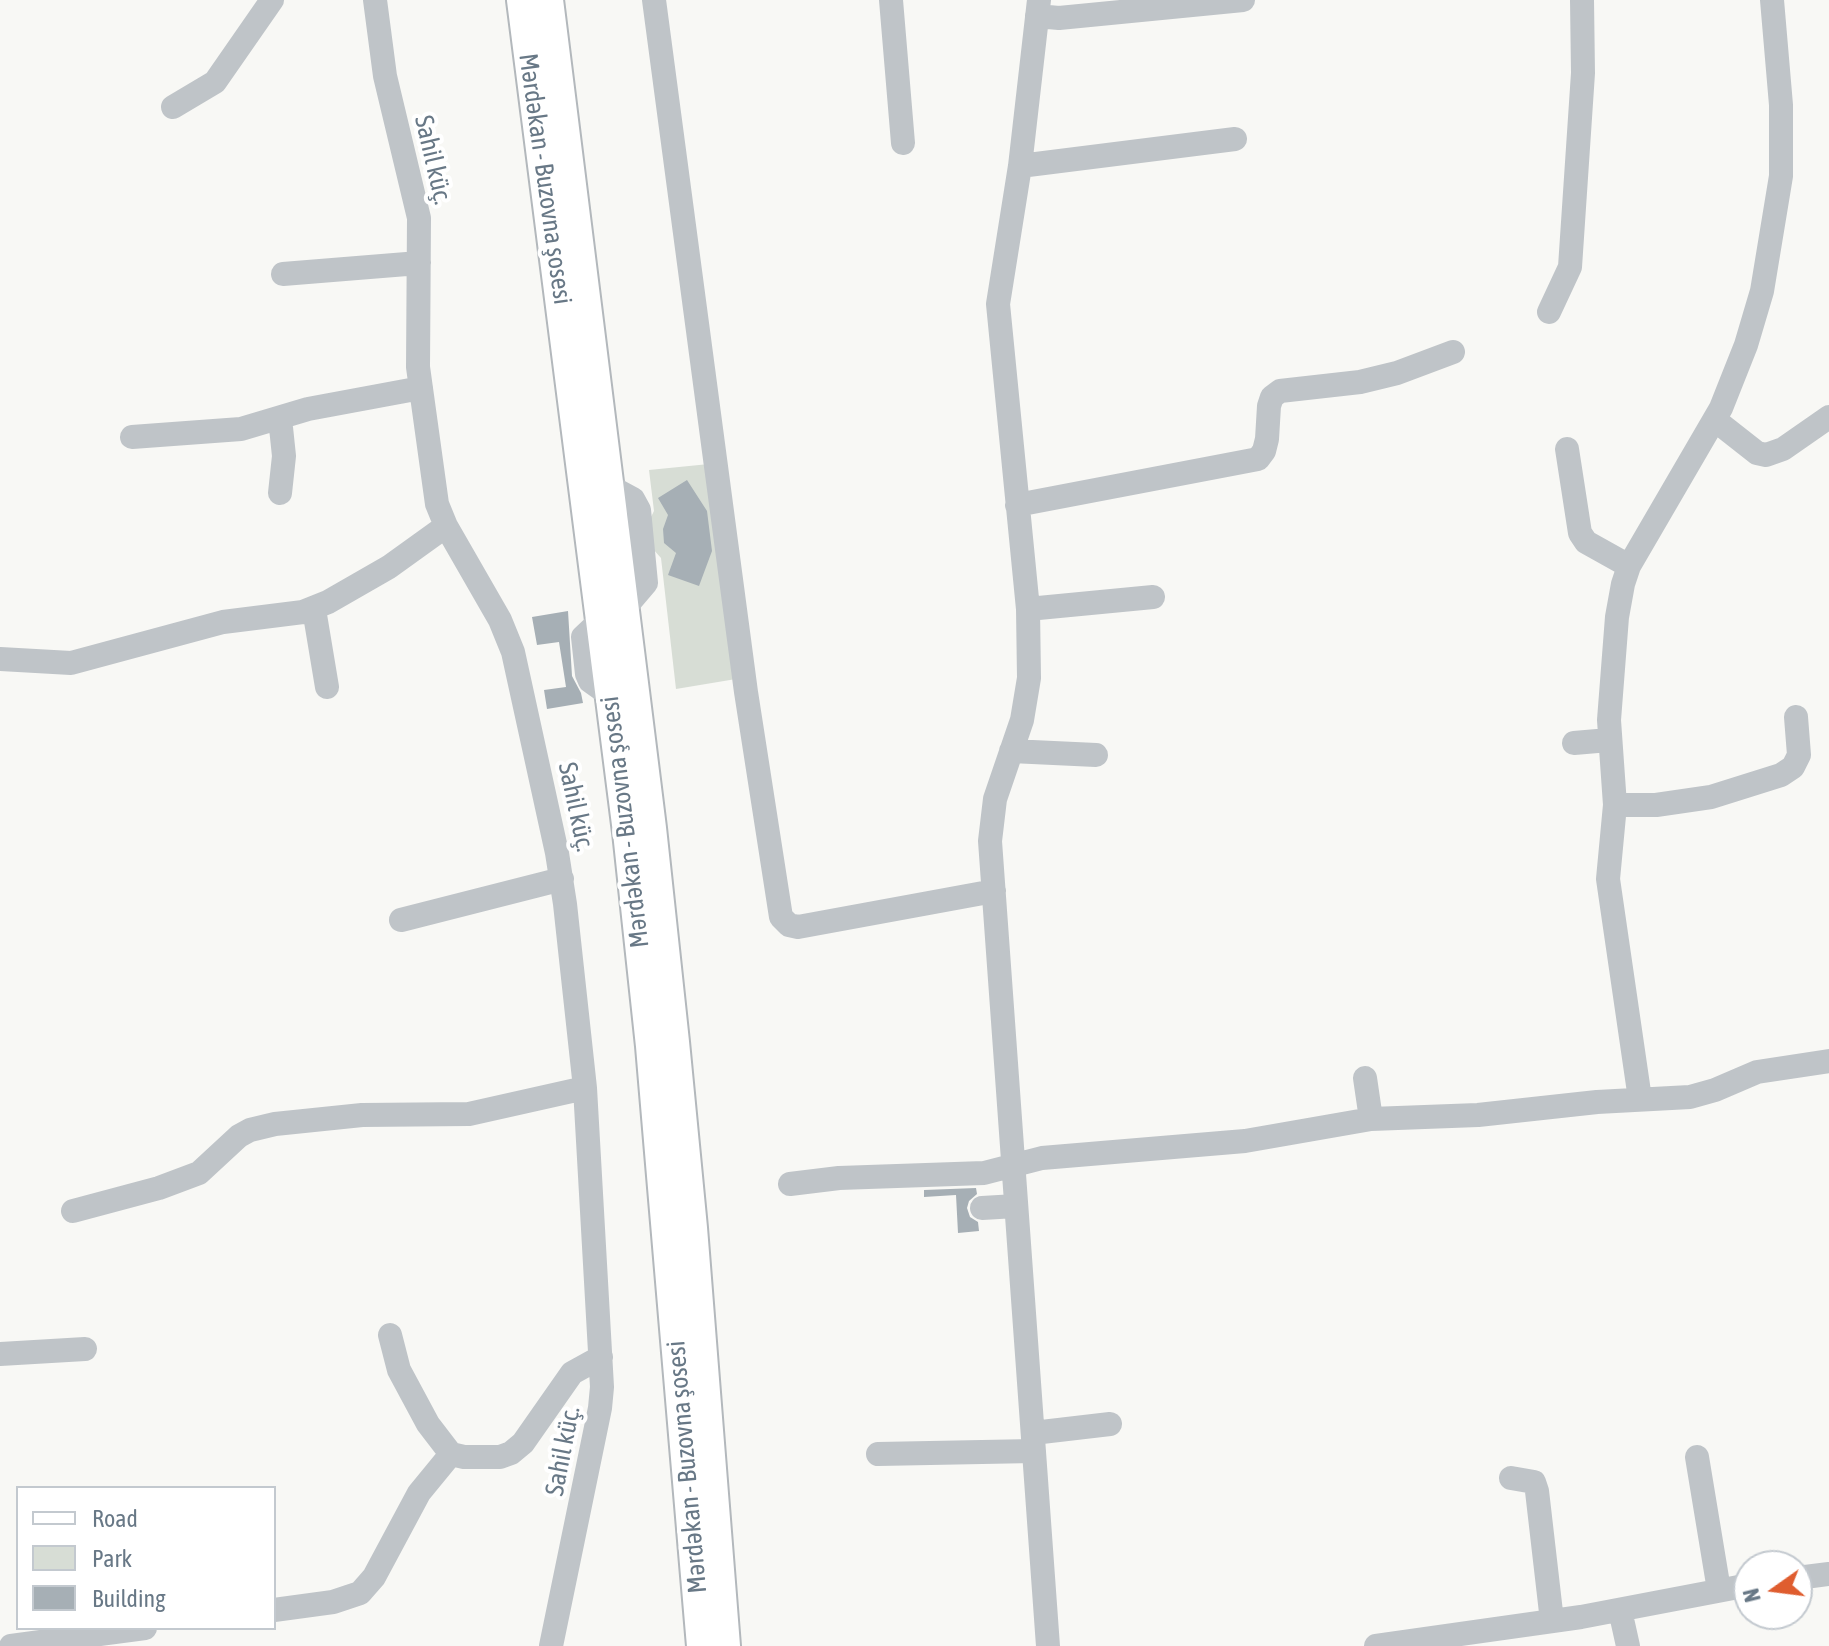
<!DOCTYPE html>
<meta charset="utf-8">
<style>
body{margin:0}
#map{position:relative;width:1829px;height:1646px;overflow:hidden;background:#f8f8f5;font-family:"Asap Condensed",sans-serif}
canvas{display:block}
.legend{position:absolute;left:16px;top:1486px;width:260px;height:144px;box-sizing:border-box;background:#fff;border:2px solid #c3c9cf;margin:0;padding:10px 14px;list-style:none;font-size:24px;color:#687886}
.legend li{display:flex;align-items:center;gap:16px;height:40px}
.legend b{width:40px;border:2px solid #c3c9cf}
.north{position:absolute;left:1733px;top:1550px;width:80px;height:80px;box-sizing:border-box;background:#fff;border:2px solid #c3c9cf;border-radius:50%;rotate:256deg;font-size:22px;font-weight:700;line-height:32px;text-align:center;color:#687886}
.north::after{content:'';display:block;margin:auto;width:28px;height:36px;background:#df5d2f;clip-path:polygon(50% 0,100% 100%,50% 72%,0 100%)}
</style>
<div id="map">
<canvas width="1829" height="1646"></canvas>
<ul class="legend">
<li><b style="height:10px;background:#fff"></b>Road</li>
<li><b style="height:22px;background:#d7ddd5"></b>Park</li>
<li><b style="height:22px;background:#a6afb5"></b>Building</li>
</ul>
<div class="north">N</div>
</div>
<script>
const c = document.querySelector('canvas').getContext('2d');
c.lineJoin = 'round';
function paint(path, color) { c.fillStyle = color; c.fill(path, 'evenodd'); }
const poly = rows => new Path2D(rows.map(r => 'M' + r).join(''));
function stroke(path, color, width, dash) { c.strokeStyle = color; c.lineWidth = width; c.lineCap = dash ? 'butt' : 'round'; c.setLineDash(dash || []); c.stroke(path); }
function label(font, color, halo, rows, align = 'center') {
  c.font = font + ' "Asap Condensed",sans-serif'; c.lineWidth = 8; c.setLineDash([]); c.textBaseline = 'middle'; c.strokeStyle = halo; c.fillStyle = color; for (const [text, x, y, turn = 0] of rows) {
    c.save(); c.translate(x, y); c.rotate((+turn || 0) * Math.PI / 180); c.textAlign = isNaN(turn) ? turn : align; if (halo) c.strokeText(text, 0, 0); c.fillText(text, 0, 0); c.restore();
  }
}
paint(poly([
 [709,464,736,679,676,689,661,558,652,548,649,521,654,511,649,470]
]), '#d7ddd5');
paint(poly([
 [687,480,707,511,712,551,699,586,668,575,676,553,664,543,663,529,668,515,658,498],
 [568,611,572,676,581,693,583,703,547,709,544,690,566,687,559,642,537,645,532,617],
 [976,1188,977,1194,969,1201,967,1208,970,1217,978,1222,979,1231,958,1233,956,1195,924,1197,924,1190]
]), '#a6afb5');
const major = poly([
 [522,0,628,832,651,1046,702,1646],
 [548,0,651,828,674,1042,692,1228,725,1646]
]);
stroke(major, '#b3b8bc', 34);
stroke(poly([
 [375,0,385,76,419,218,418,367,437,504,446,526,500,620,513,652,557,853,565,904,585,1088,602,1387,600,1408,551,1646],
 [654,0,746,692,781,917,789,925,798,927,994,891],
 [891,0,903,143],
 [1039,0,1020,166,998,304,1028,609,1029,678,1022,720,995,799,990,841,1048,1646],
 [1037,16,1059,18,1243,0],
 [173,107,215,82,272,0],
 [1020,166,1235,139],
 [283,274,419,263],
 [1549,312,1570,267,1583,73,1582,0],
 [1715,420,1757,453,1766,455,1783,449,1829,417],
 [132,437,241,429,308,409,421,388],
 [1567,449,1580,533,1586,542,1629,566],
 [607,485,633,499,639,510,646,583,623,610],
 [280,493,284,456,280,418],
 [1017,505,1258,459,1264,451,1267,439,1269,406,1272,397,1280,391,1360,382,1397,373,1453,352],
 [314,609,327,687],
 [1028,609,1153,597],
 [601,620,583,637,587,674,590,681,611,696],
 [0,659,71,663,223,622,303,612,328,602,389,567,446,526],
 [1574,743,1609,740],
 [1011,751,1096,755],
 [1615,805,1656,805,1711,797,1781,775,1793,767,1799,755,1796,717],
 [401,920,562,879],
 [1365,1078,1371,1119],
 [1640,1099,1608,879,1615,805,1609,720,1617,617,1623,584,1629,566,1721,408,1746,345,1762,291,1781,176,1781,105,1772,0],
 [790,1184,839,1178,984,1173,1042,1158,1245,1141,1371,1119,1478,1115,1597,1102,1690,1097,1715,1090,1757,1072,1829,1061],
 [982,1208,1016,1206],
 [73,1211,159,1188,199,1173,239,1136,250,1130,275,1124,362,1115,469,1114,585,1088],
 [390,1335,399,1370,428,1424,451,1454,464,1457,500,1457,511,1453,523,1443,572,1373,601,1357],
 [0,1354,85,1349],
 [1033,1433,1110,1424],
 [878,1454,1034,1451],
 [1697,1457,1719,1590],
 [1511,1478,1534,1482,1537,1491,1552,1621],
 [1797,1578,1829,1574],
 [274,1610,333,1602,360,1593,374,1577,419,1493,451,1454],
 [1620,1610,1628,1646],
 [11,1646,145,1628],
 [1376,1646,1581,1617,1749,1585]
]), '#bfc4c8', 24);
stroke(major, '#fff', 30);
label('26px', '#687886', '#fff', [
 ["Sahil küç.",433,160,77],
 ["Mərdəkan - Buzovna şosesi",545,179,82],
 ["Sahil küç.",576,807,78],
 ["Mərdəkan - Buzovna şosesi",625,822,-97],
 ["Sahil küç.",563,1451,-79],
 ["Mərdəkan - Buzovna şosesi",687,1467,-95]
]);
</script>
